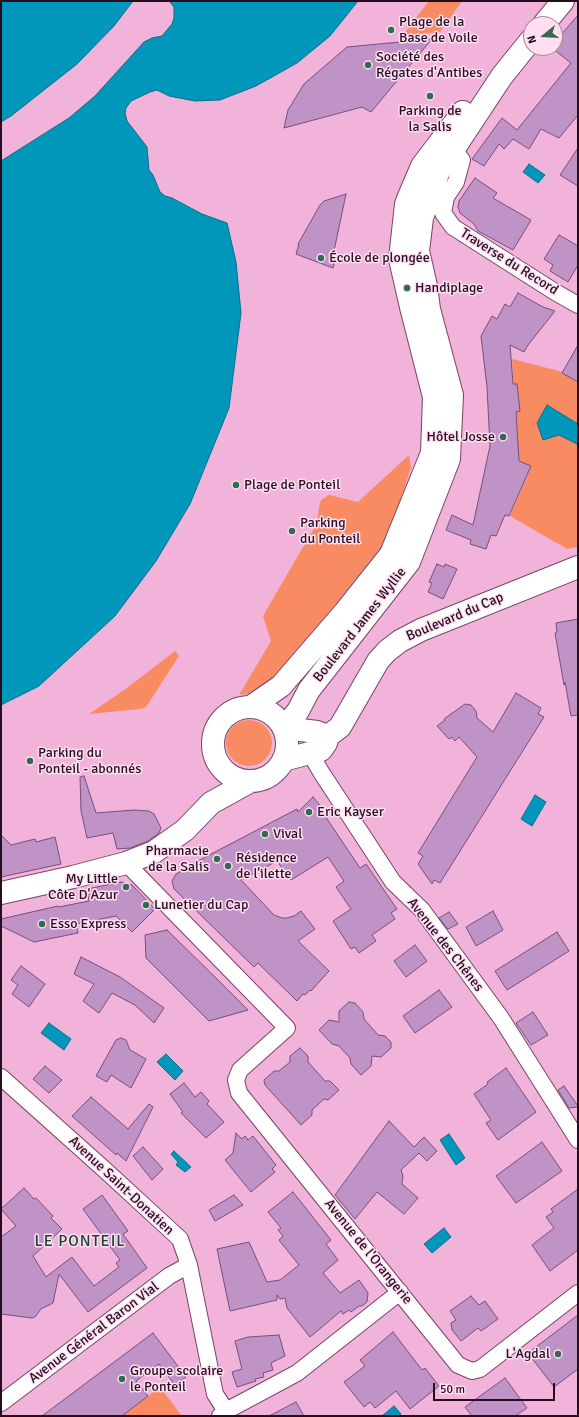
<!DOCTYPE html>
<meta charset="utf-8">
<style>
body{margin:0}
#map{position:relative;width:579px;height:1417px;overflow:hidden;background:#f1b3d9;font-family:Signika,sans-serif}
canvas{display:block}
.frame{position:absolute;inset:0;border:2px solid #250f1e;pointer-events:none}
.north{position:absolute;left:523px;top:16px;width:40px;height:40px;box-sizing:border-box;background:#ffdef2;border:1px solid #a88b9d;border-radius:50%;rotate:252deg;font-size:11px;font-weight:700;line-height:16px;text-align:center;color:#250f1e}
.north::after{content:'';display:block;margin:auto;width:14px;height:18px;background:#32694f;clip-path:polygon(50% 0,100% 100%,50% 72%,0 100%)}
.scale{position:absolute;left:433px;top:1383px;width:122px;height:18px;box-sizing:border-box;border:2px solid #250f1e;border-top:0;padding-left:5px;font-size:12px;line-height:14px;white-space:nowrap;color:#250f1e;-webkit-text-stroke:3px #ffdef2;paint-order:stroke}
</style>
<div id="map">
<canvas width="579" height="1417"></canvas>
<div class="frame"></div>
<div class="north">N</div>
<div class="scale">50 m</div>
</div>
<script>
const c = document.querySelector('canvas').getContext('2d');
c.lineJoin = 'round';
function paint(path, color) { c.fillStyle = color; c.fill(path, 'evenodd'); }
const poly = rows => new Path2D(rows.map(r => 'M' + r).join(''));
function stroke(path, color, width, dash) { c.strokeStyle = color; c.lineWidth = width; c.lineCap = dash ? 'butt' : 'round'; c.setLineDash(dash || []); c.stroke(path); }
function label(font, color, halo, rows, align = 'center') {
  c.font = font + ' Signika,sans-serif'; c.lineWidth = 3; c.setLineDash([]); c.textBaseline = 'middle'; c.strokeStyle = halo; c.fillStyle = color; for (const [text, x, y, turn = 0] of rows) {
    c.save(); c.translate(x, y); c.rotate((+turn || 0) * Math.PI / 180); c.textAlign = isNaN(turn) ? turn : align; if (halo) c.strokeText(text, 0, 0); c.fillText(text, 0, 0); c.restore();
  }
}
paint(poly([
 [429,1,462,1,440,32,402,36],
 [512,359,563,372,578,381,578,547,567,549,510,516,531,467,518,461],
 [409,455,411,468,399,504,382,546,326,616,270,681,253,693,239,695,271,641,263,616,317,523,319,507,321,500,329,495,358,502],
 [175,651,179,656,146,707,140,709,89,714,127,688],
 '226 743a23 23 0 1 1 46 0a23 23 0 1 1-46 0Z',
 [160,1387,182,1416,122,1416]
]), '#f88b61');
const water = poly([
 [1,1,133,1,114,26,77,64,11,116,1,122,1,1],
 [169,1,358,1,330,36,297,63,256,86,220,100,195,101,169,96,157,90,150,92,131,101,126,108,125,113,127,121,147,147,149,170,153,175,160,192,165,196,172,198,202,214,227,223,236,262,241,313,229,408,190,504,156,561,115,616,39,686,1,705,1,161,69,118,95,96,144,42,152,38,162,36,172,24,174,18,174,7,169,1],
 [529,164,545,175,538,183,523,172,529,164],
 [547,405,578,424,578,442,577,444,559,435,543,440,537,423,547,405],
 [535,795,546,802,532,826,521,819,535,795],
 [49,1023,71,1039,64,1050,41,1033,49,1023],
 [166,1054,183,1071,175,1080,157,1062,166,1054],
 [449,1134,465,1158,456,1165,440,1140,449,1134],
 [174,1151,191,1167,185,1172,176,1165,178,1162,171,1154,174,1151],
 [444,1228,451,1237,432,1253,424,1244,444,1228],
 [394,1406,401,1414,399,1416,382,1416,394,1406]
]);
paint(water, '#0097ba');
stroke(water, '#0b6e8b', 1);
const building = poly([
 [578,15,578,115,559,138,541,129,529,149,513,139,504,149,499,144,484,166,472,159,502,118,517,130,571,63,552,48,555,48,555,42,578,15],
 [432,39,371,112,362,107,284,128,288,110,304,84,347,47,432,39],
 [578,148,578,186,560,175,578,148],
 [475,178,497,193,493,198,531,220,513,250,478,231,474,224,460,213,458,207,459,201,475,178],
 [346,194,334,251,337,252,333,268,296,254,299,244,298,244,320,205,324,201,346,194],
 [559,235,578,246,578,265,568,282,550,271,553,265,544,259,559,235],
 [518,293,543,307,555,311,528,345,524,352,510,345,513,384,517,384,520,411,516,412,519,461,531,466,509,516,505,515,496,536,491,535,486,549,470,544,471,540,446,530,452,515,473,525,490,446,487,387,481,336,492,316,497,319,505,304,510,307,518,293],
 [578,345,578,382,562,373,578,345],
 [437,564,444,567,445,564,457,569,443,599,428,592,432,583,429,582,437,564],
 [578,619,578,715,571,716,565,682,564,685,555,633,557,632,556,623,578,619],
 [516,693,541,708,538,714,544,717,440,883,434,880,432,884,418,864,423,856,418,853,477,757,459,737,455,741,452,737,449,739,437,726,445,720,444,719,465,704,471,705,476,711,477,718,493,732,516,693],
 [84,776,96,813,134,810,149,811,154,814,161,828,159,833,148,841,130,848,117,849,113,833,87,838,81,811,80,777,84,776],
 [313,797,319,804,319,807,360,868,366,864,397,909,391,913,395,919,372,935,376,941,359,953,355,947,351,949,333,921,351,909,336,887,344,881,328,857,291,880,277,861,241,880,274,915,282,918,287,918,294,916,301,911,315,929,298,941,329,971,311,991,310,990,305,995,303,994,297,1001,258,963,254,967,174,889,172,881,176,874,196,862,297,809,298,812,313,797],
 [1,835,11,845,35,839,36,842,55,837,61,864,1,877,1,835],
 [121,882,132,885,155,909,132,932,116,916,76,924,78,933,34,942,1,926,1,919,58,906,59,907,89,901,87,889,121,882],
 [493,911,503,930,476,946,466,927,493,911],
 [449,912,458,924,448,929,439,918,449,912],
 [167,930,218,980,248,1010,209,1021,146,958,145,935,167,930],
 [557,932,569,951,507,990,495,971,557,932],
 [415,945,427,961,406,977,394,961,415,945],
 [81,957,120,977,164,1008,154,1023,135,1005,112,993,99,1013,83,1001,94,984,74,974,81,957],
 [21,966,45,984,29,1007,12,994,18,985,11,980,21,966],
 [439,990,452,1007,415,1033,403,1016,439,990],
 [349,1002,355,1003,363,1012,364,1019,378,1035,385,1036,391,1042,391,1048,381,1057,372,1056,371,1066,361,1075,351,1064,350,1058,339,1046,332,1044,319,1030,329,1020,339,1022,339,1011,349,1002],
 [533,1012,548,1035,531,1045,516,1023,533,1012],
 [121,1038,126,1040,130,1050,146,1059,131,1088,111,1075,107,1082,96,1076,116,1040,121,1038],
 [300,1048,308,1056,308,1062,325,1081,330,1081,339,1090,328,1100,324,1099,312,1110,312,1115,301,1125,265,1085,264,1080,274,1071,279,1071,290,1062,290,1056,300,1048],
 [45,1066,62,1080,49,1093,33,1079,45,1066],
 [506,1068,536,1112,498,1140,486,1123,491,1120,474,1094,488,1084,487,1082,506,1068],
 [184,1083,195,1097,201,1092,209,1101,207,1104,224,1122,206,1138,181,1113,183,1112,170,1094,184,1083],
 [564,1086,578,1106,578,1107,569,1108,558,1090,564,1086],
 [91,1097,128,1129,149,1104,153,1107,126,1161,117,1153,116,1155,72,1116,91,1097],
 [389,1121,414,1147,424,1137,437,1151,427,1161,419,1153,401,1170,403,1176,402,1184,418,1198,404,1214,377,1192,355,1219,335,1195,389,1121],
 [236,1133,242,1139,245,1136,248,1140,253,1136,276,1165,272,1169,275,1172,251,1192,225,1160,233,1153,236,1133],
 [542,1142,562,1171,516,1203,496,1176,542,1142],
 [143,1147,163,1169,152,1180,133,1156,143,1147],
 [24,1188,34,1199,36,1198,53,1216,51,1218,62,1229,33,1256,46,1277,72,1257,94,1286,119,1267,116,1263,120,1260,83,1209,102,1195,128,1231,123,1234,147,1268,88,1312,59,1274,53,1303,41,1309,35,1317,32,1318,1,1314,1,1237,16,1226,1,1209,24,1188],
 [578,1189,578,1250,550,1271,532,1245,554,1228,546,1217,553,1212,551,1209,578,1189],
 [293,1192,331,1240,326,1244,338,1260,323,1273,340,1293,359,1280,368,1293,367,1302,362,1306,359,1306,351,1312,349,1310,343,1314,341,1311,310,1337,287,1308,285,1298,280,1299,277,1295,277,1300,230,1311,217,1249,249,1242,267,1282,280,1280,299,1265,279,1240,283,1236,278,1230,281,1228,268,1212,293,1192],
 [234,1195,243,1205,215,1221,209,1210,234,1195],
 [471,1296,479,1305,485,1301,498,1319,481,1331,478,1328,461,1341,452,1330,451,1323,456,1320,450,1311,471,1296],
 [578,1315,578,1369,554,1387,528,1353,578,1315],
 [393,1332,422,1370,425,1368,439,1386,410,1409,396,1391,375,1408,370,1402,364,1407,344,1382,365,1366,360,1360,393,1332],
 [153,1333,186,1377,175,1385,159,1364,136,1381,148,1396,122,1416,42,1416,153,1333],
 [279,1335,285,1356,271,1363,273,1370,263,1373,264,1377,255,1379,256,1381,237,1387,232,1372,242,1369,235,1341,248,1337,279,1335],
 [505,1378,527,1408,515,1416,472,1416,465,1407,505,1378],
 [296,1402,304,1416,269,1416,296,1402]
]);
paint(building, '#bf93c6');
stroke(building, '#774e7d', 1);
const street = poly([
 [454,150,462,160,456,182,446,197,443,213,453,227,555,292,578,305],
 [310,753,321,772,393,882,422,910,501,1018,578,1140],
 [126,863,287,1028,240,1070,236,1080,239,1093,458,1365,472,1371,480,1369,578,1293],
 [1,1077,105,1170,180,1239,189,1265,215,1394,226,1411],
 [1,1403,169,1276,189,1265],
 [220,1416,226,1411,297,1373,400,1292]
]);
const secondary = poly([
 [544,24,563,1],
 [252,706,281,686,344,613,391,554,432,453,434,397,411,307,400,259,406,204,410,194,422,166,463,112],
 '213 744a37 37 0 1 1 74 0a37 37 0 1 1-74 0Z',
 [284,728,298,711,309,690,409,562,449,459,452,395,429,309,426,286,418,251,422,218,438,173,502,76,531,40],
 [284,728,317,732,328,736],
 [283,760,321,750,326,743,328,736,340,727,378,661,387,651,400,641,421,630,578,567],
 [1,893,73,877,126,863,154,852,185,830,211,803,251,781]
]);
stroke(street, '#784365', 18);
stroke(secondary, '#784365', 24);
stroke(street, '#fff', 16);
stroke(secondary, '#fff', 22);
for (const [x, y, r, color] of [
 [391,30,4,"#32694f"],
 [368,65,4,"#32694f"],
 [430,96,4,"#32694f"],
 [321,258,4,"#32694f"],
 [407,288,4,"#32694f"],
 [503,437,4,"#32694f"],
 [236,485,4,"#32694f"],
 [292,531,4,"#32694f"],
 [30,761,4,"#32694f"],
 [309,812,4,"#32694f"],
 [265,834,4,"#32694f"],
 [217,859,4,"#32694f"],
 [228,866,4,"#32694f"],
 [126,887,4,"#32694f"],
 [146,905,4,"#32694f"],
 [42,924,4,"#32694f"],
 [558,1354,4,"#32694f"],
 [122,1379,4,"#32694f"]
]) { const dot = new Path2D(); dot.arc(x, y, r, 0, 2 * Math.PI); c.fillStyle = color; c.fill(dot); stroke(dot, '#ffdef2', 1.5); }
label('14px', '#250f1e', '#ffdef2', [
 ["Plage de la",399,22],
 ["Base de Voile",399,38],
 ["Société des",376,57],
 ["Régates d'Antibes",376,73],
 ["Parking de",430,111,"center"],
 ["la Salis",430,127,"center"],
 ["École de plongée",329,258],
 ["Handiplage",415,288],
 ["Hôtel Josse",495,437,"right"],
 ["Plage de Ponteil",244,485],
 ["Parking",300,523],
 ["du Ponteil",300,539],
 ["Parking du",38,753],
 ["Ponteil - abonnés",38,769],
 ["Eric Kayser",317,812],
 ["Vival",273,834],
 ["Pharmacie",209,851,"right"],
 ["de la Salis",209,867,"right"],
 ["Résidence",236,858],
 ["de l'ilette",236,874],
 ["My Little",118,879,"right"],
 ["Côte D'Azur",118,895,"right"],
 ["Lunetier du Cap",154,905],
 ["Esso Express",50,924],
 ["L'Agdal",550,1354,"right"],
 ["Groupe scolaire",130,1371],
 ["le Ponteil",130,1387]
], 'left');
label('14px', '#250f1e', '#ffdef2', [
 ["Traverse du Record",509,262,32],
 ["Boulevard du Cap",455,617,-23],
 ["Boulevard James Wyllie",360,625,-52],
 ["Avenue des Chênes",445,945,52],
 ["Avenue Saint-Donatien",121,1186,43],
 ["Avenue de l'Orangerie",368,1252,51],
 ["Avenue Général Baron Vial",94,1333,-37]
]);
c.letterSpacing = '1px';
label('16px', '#17432f', '#ffdef2', [
 ["LE PONTEIL",80,1242]
]);
c.letterSpacing = '0px';
</script>
